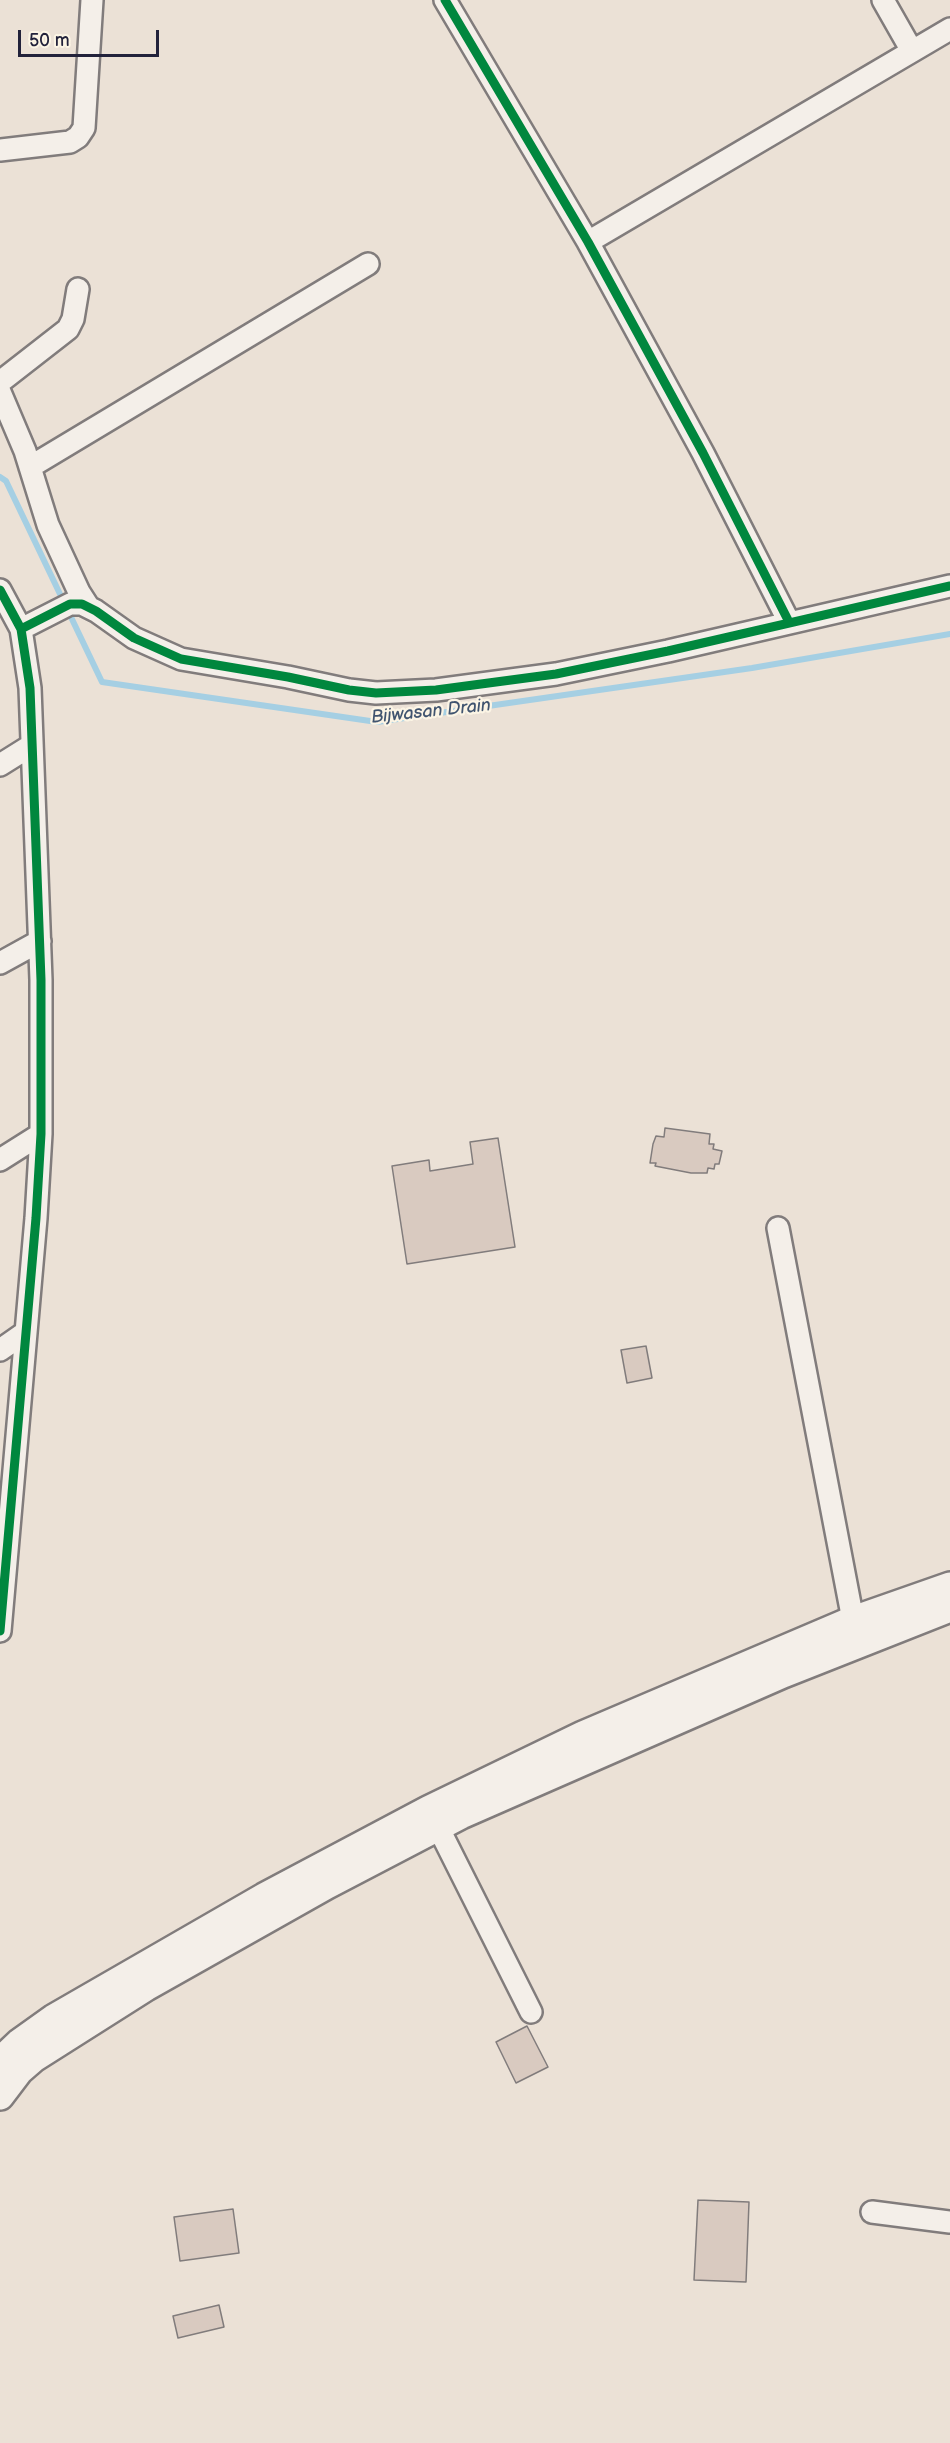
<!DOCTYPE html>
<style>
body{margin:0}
#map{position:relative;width:950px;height:2443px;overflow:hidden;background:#ebe1d6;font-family:"Balsamiq Sans",sans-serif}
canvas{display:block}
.scale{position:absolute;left:18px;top:30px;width:141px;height:27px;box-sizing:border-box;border:3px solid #22223b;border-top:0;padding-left:8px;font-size:18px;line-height:21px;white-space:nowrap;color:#22223b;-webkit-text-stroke:4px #fcf5e5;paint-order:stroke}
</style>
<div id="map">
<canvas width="950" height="2443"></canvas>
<div class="scale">50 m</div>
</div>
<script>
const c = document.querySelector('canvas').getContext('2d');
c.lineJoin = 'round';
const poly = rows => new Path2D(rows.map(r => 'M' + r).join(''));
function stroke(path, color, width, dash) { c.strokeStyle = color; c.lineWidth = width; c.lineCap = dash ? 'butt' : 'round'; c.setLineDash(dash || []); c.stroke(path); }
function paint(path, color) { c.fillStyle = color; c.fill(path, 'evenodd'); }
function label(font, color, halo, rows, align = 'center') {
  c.font = font + ' "Balsamiq Sans",sans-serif'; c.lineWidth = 4.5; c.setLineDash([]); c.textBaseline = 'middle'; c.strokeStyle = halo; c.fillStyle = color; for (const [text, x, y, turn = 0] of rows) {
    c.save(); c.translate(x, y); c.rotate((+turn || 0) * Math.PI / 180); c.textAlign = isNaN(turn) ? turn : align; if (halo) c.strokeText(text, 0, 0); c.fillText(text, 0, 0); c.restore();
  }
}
stroke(poly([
 [0,477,6,481,102,682,377,722,752,668,950,634]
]), '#a5cfe3', 6);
const building = poly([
 [665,1128,710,1134,709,1144,714,1144,713,1149,722,1151,719,1164,715,1164,714,1169,708,1168,707,1173,691,1173,655,1166,656,1163,650,1163,653,1144,656,1136,664,1137,665,1128],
 [498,1138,515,1247,407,1264,392,1166,429,1160,430,1171,473,1164,470,1142,498,1138],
 [646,1346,652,1378,627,1383,621,1350,646,1346],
 [527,2026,548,2067,516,2083,496,2042,527,2026],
 [698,2200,749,2202,746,2282,694,2280,698,2200],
 [233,2209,239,2253,180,2261,174,2217,233,2209],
 [219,2305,224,2327,178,2338,173,2316,219,2305]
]);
paint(building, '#d9cac0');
stroke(building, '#817c7c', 1.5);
const minor = poly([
 [445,0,588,242,703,453,789,622],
 [883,0,912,51],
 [0,150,70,142,78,137,84,128,92,0],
 [588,242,950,29],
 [0,382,68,329,73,319,78,289],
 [0,392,25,451,48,525,79,592,88,606],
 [30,467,368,264],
 [0,590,21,629,30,688,41,980,41,1134,36,1218,0,1631],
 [21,629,70,604,82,604,96,611,134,638,181,659,288,677,349,690,376,693,436,690,556,674,668,651,950,586],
 [0,765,32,745],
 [0,963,40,941],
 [0,1160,41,1134],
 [778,1228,853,1620],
 [0,1350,26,1332],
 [438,1827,531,2012],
 [872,2212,950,2222]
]);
const major = poly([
 [0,2061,19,2043,54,2018,264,1897,428,1810,583,1735,853,1620,950,1586],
 [0,2096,19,2071,34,2058,146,1987,327,1885,461,1815,783,1674,950,1608]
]);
stroke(minor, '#817c7c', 26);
stroke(major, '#817c7c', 32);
stroke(minor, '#f4efe9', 21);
stroke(major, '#f4efe9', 27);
stroke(poly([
 [445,0,588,242,703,453,789,622],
 [0,590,21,629,30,688,41,980,41,1134,36,1218,0,1631],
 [21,629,70,604,82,604,96,611,134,638,181,659,288,677,349,690,376,693,436,690,556,674,668,651,950,586]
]), '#00873e', 9);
label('italic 18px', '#40546f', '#fcf5e5', [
 ["Bijwasan Drain",431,712,-6]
]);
</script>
